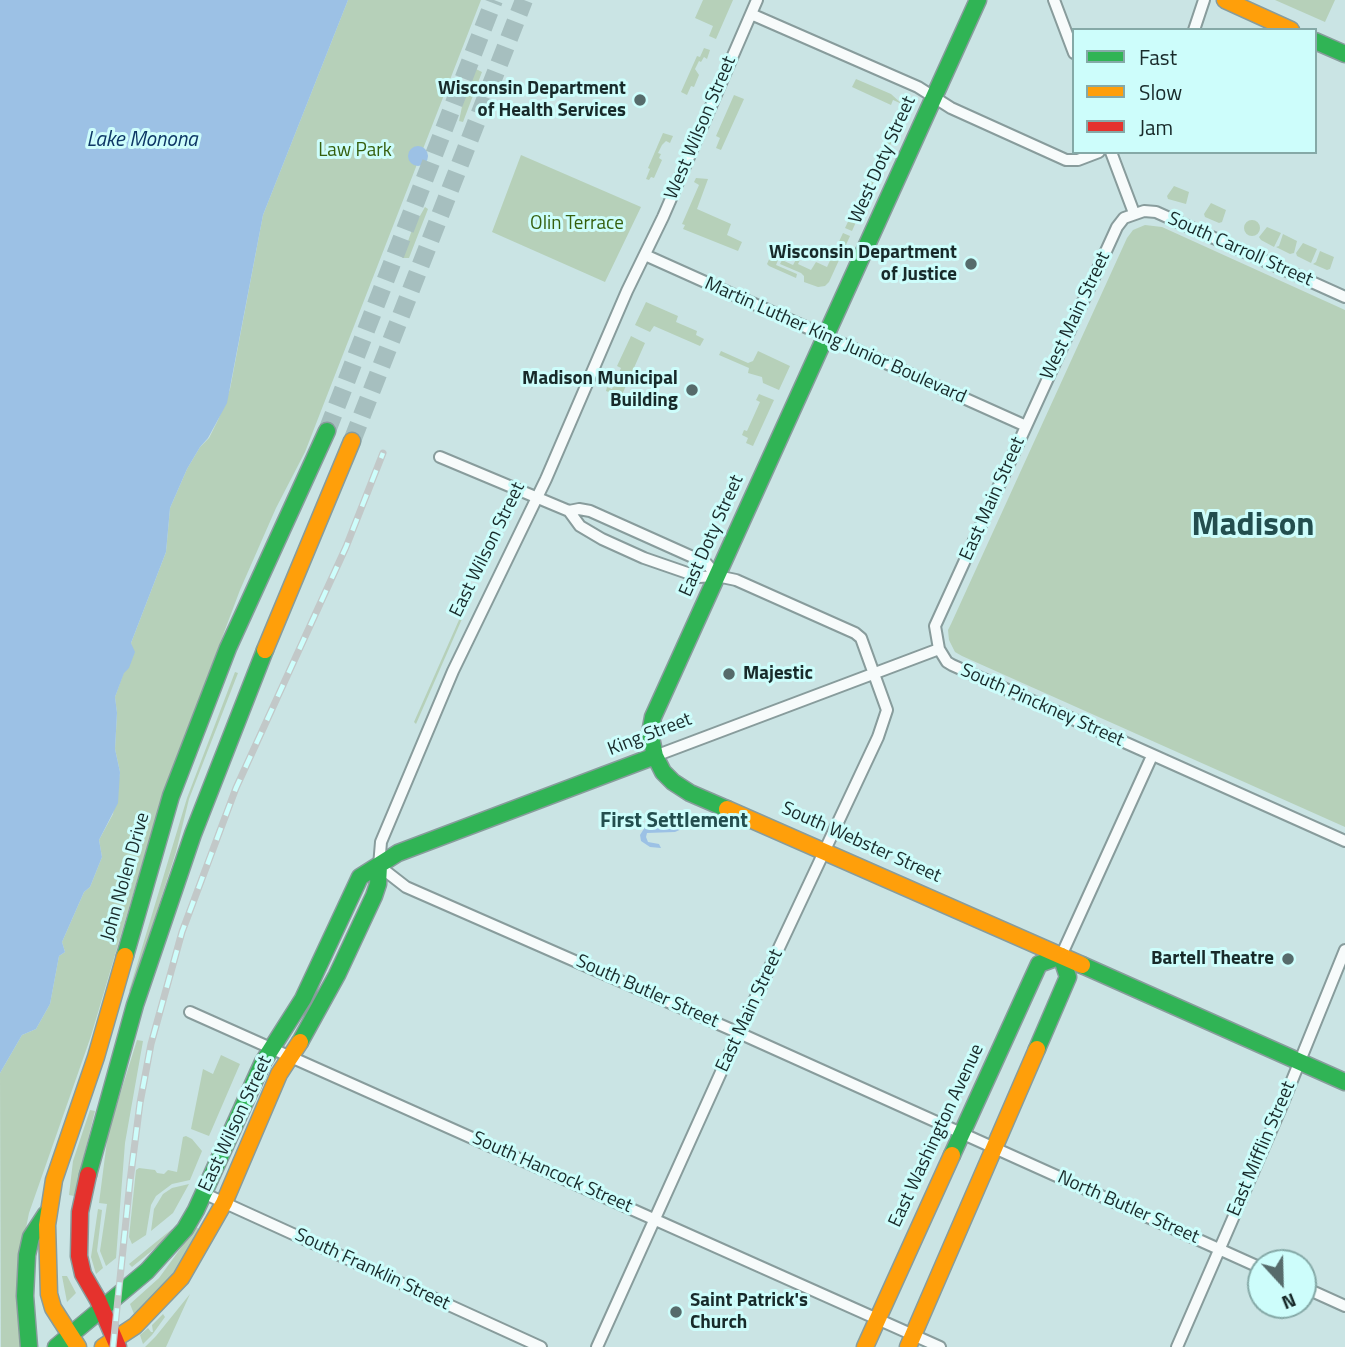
<!DOCTYPE html>
<style>
body{margin:0}
#map{position:relative;width:1345px;height:1347px;overflow:hidden;background:#cae4e4;font-family:"Titillium Web",sans-serif}
canvas{display:block}
.legend{position:absolute;left:1072px;top:28px;width:245px;height:126px;box-sizing:border-box;background:#cdfdfb;border:2px solid #85a9a7;margin:0;padding:9px 12px;list-style:none;font-size:21px;color:#182a2a}
.legend li{display:flex;align-items:center;gap:14px;height:35px}
.legend b{width:35px;border:2px solid #85a9a7}
.north{position:absolute;left:1247px;top:1249px;width:70px;height:70px;box-sizing:border-box;background:#cdfdfb;border:2px solid #85a9a7;border-radius:50%;rotate:158deg;font-size:19px;font-weight:700;line-height:28px;text-align:center;color:#182a2a}
.north::after{content:'';display:block;margin:auto;width:24px;height:32px;background:#566b6b;clip-path:polygon(50% 0,100% 100%,50% 72%,0 100%)}
</style>
<div id="map">
<canvas width="1345" height="1347"></canvas>
<ul class="legend">
<li><b style="height:9px;background:#30b455"></b>Fast</li>
<li><b style="height:9px;background:#ff9f0a"></b>Slow</li>
<li><b style="height:9px;background:#e5322d"></b>Jam</li>
</ul>
<div class="north">N</div>
</div>
<script>
const c = document.querySelector('canvas').getContext('2d');
c.lineJoin = 'round';
function paint(path, color) { c.fillStyle = color; c.fill(path, 'evenodd'); }
const poly = rows => new Path2D(rows.map(r => 'M' + r).join(''));
function stroke(path, color, width, dash) { c.strokeStyle = color; c.lineWidth = width; c.lineCap = dash ? 'butt' : 'round'; c.setLineDash(dash || []); c.stroke(path); }
function label(font, color, halo, rows, align = 'center') {
  c.font = font + ' "Titillium Web",sans-serif'; c.lineWidth = 6; c.setLineDash([]); c.textBaseline = 'middle'; c.strokeStyle = halo; c.fillStyle = color; for (const [text, x, y, turn = 0] of rows) {
    c.save(); c.translate(x, y); c.rotate((+turn || 0) * Math.PI / 180); c.textAlign = isNaN(turn) ? turn : align; if (halo) c.strokeText(text, 0, 0); c.fillText(text, 0, 0); c.restore();
  }
}
paint(poly([
 [348,0,481,0,305,452,276,508,240,590,161,800,91,1036,29,1213,23,1243,23,1347,1,1347,0,1073,22,1035,36,1029,50,1004,59,956,65,952,62,942,84,892,90,887,102,857,99,840,113,814,120,772,115,749,117,713,115,697,132,649,131,643,166,552,170,508,187,469,200,447,209,438,218,420,230,389,263,215],
 [703,0,733,0,716,39,709,36,713,26,695,18],
 [1275,0,1335,0,1325,22],
 [704,48,710,50,707,59,704,57,701,62,699,61,695,69,699,75,694,87,691,86,687,95,681,92,697,56,700,57],
 [476,69,482,72,463,122,459,121,464,97],
 [856,79,891,94,902,104,893,100,891,105,852,87],
 [734,95,744,99,721,150,716,148,720,138,716,136],
 [904,114,852,231,845,228,895,124,899,125],
 [663,133,673,136,670,143,666,141,662,145,658,153,661,154,659,158,662,160,654,178,651,177,649,180,646,179,650,169,648,168],
 [521,155,641,207,605,282,492,232],
 [696,178,708,179,697,209,731,224,727,235,742,242,738,251,683,229,685,225,682,224,699,185,694,182],
 [1174,186,1189,192,1186,204,1168,199,1167,196],
 [1211,203,1226,210,1222,222,1219,223,1205,217,1204,214],
 [425,207,428,209,409,258,402,258,412,230],
 '1244 228a8 8 0 1 1 16 0a8 8 0 1 1-16 0Z',
 [1145,225,1162,227,1345,310,1345,827,962,656,955,652,949,640,948,630,951,624,1127,238,1133,230],
 [1267,227,1281,233,1274,247,1261,240,1259,237],
 [843,233,850,236,829,282,825,286,818,287,804,282,804,276,801,273,780,264,782,260,793,265,799,254,802,256,798,264,811,270,816,262,827,267],
 [1283,234,1297,241,1294,253,1290,254,1276,247,1279,246],
 [1303,243,1317,249,1311,263,1297,256,1296,253],
 [1320,251,1334,257,1330,269,1327,270,1313,264,1316,262],
 [771,255,779,258,776,265,797,274,796,278,769,266,767,264],
 [646,302,678,316,676,322,697,331,696,335,704,339,700,346,654,326,650,332,635,325],
 [631,336,645,343,621,397,606,391,607,387,612,389,621,368,617,366],
 [721,351,748,363,753,361,758,351,790,366,779,390,763,383,762,377,748,373,749,368,719,355],
 [759,394,774,400,753,446,746,443,748,438,742,435,744,430,747,431,760,402,756,400],
 [470,595,472,596,416,724,414,722],
 [235,672,238,673,189,799,176,852,131,992,129,991,187,798],
 [137,1040,143,1041,125,1143,116,1258,106,1266,100,1251,107,1204,99,1203,108,1133],
 [221,1055,240,1064,209,1136,191,1129,203,1069,213,1074],
 [90,1110,95,1111,74,1196,69,1195,73,1161],
 [183,1137,186,1136,192,1139,202,1151,190,1180,172,1184,156,1196,151,1205,146,1235,132,1244,129,1237,136,1170,139,1168,155,1170,157,1173,164,1174,168,1170,177,1172],
 [189,1184,173,1213,151,1231,154,1209,163,1194,172,1188],
 [98,1209,102,1210,97,1251,103,1268,96,1274,91,1257],
 [196,1227,199,1229,176,1270,158,1291,134,1314,130,1304,159,1278],
 [172,1229,174,1231,170,1236,132,1267,129,1264],
 [62,1276,67,1276,76,1293,67,1302],
 [190,1294,166,1347,145,1347,156,1336],
 [163,1314,165,1317,152,1335,143,1344,140,1335,148,1328,151,1332,153,1332,152,1325]
]), '#b6d0b9');
paint(poly([
 [0,0,348,0,263,215,227,403,208,438,200,447,187,469,170,508,166,552,131,643,135,652,129,668,124,673,115,697,117,713,115,749,120,772,118,803,99,840,102,857,90,887,84,892,62,942,65,952,59,956,50,1004,36,1029,22,1035,0,1073],
 '408 156a10 10 0 1 1 20 0a10 10 0 1 1-20 0Z',
 [679,825,686,827,675,832,647,833,646,837,648,842,659,844,661,848,650,847,641,841,640,835,645,827]
]), '#9cc1e5');
stroke(poly([
 [327,431,494,0],
 [352,441,524,0]
]), '#a6bfbf', 18, [18, 9]);
const street = poly([
 [757,0,663,217,627,291,546,479,453,671,381,842,379,866,406,887,739,1033,1261,1268],
 [1054,0,1074,53],
 [751,14,918,87,951,108,1066,160,1078,160,1099,152],
 [1194,30,1204,0],
 [1111,152,1134,213],
 [645,255,1026,426],
 [1345,297,1156,212,1144,211,1124,218,1117,227,935,626,939,649,947,662,952,665,1345,841],
 [440,457,569,511,580,526,602,539,644,558,699,577,717,576,736,580,855,633,861,638,887,710,878,737,731,1050,597,1347],
 [569,511,579,509,590,511,706,563,717,576],
 [655,756,939,649],
 [1061,956,1152,756],
 [190,1012,940,1347],
 [203,1193,541,1347],
 [1303,1287,1345,1306],
 [1177,1347,1280,1110,1345,950]
]);
const fast = poly([
 [1315,41,1345,54],
 [727,809,690,793,673,782,663,772,655,756,650,733,653,717,978,0],
 [125,956,171,796,228,648,327,431],
 [1082,965,1345,1082],
 [300,1042,337,975,374,896,378,884,379,866],
 [1037,1049,1068,977,1061,956],
 [952,1155,1039,964,1061,956],
 [88,1175,135,1005,193,834,265,650],
 [29,1347,25,1296,27,1255,31,1237,46,1214],
 [56,1347,147,1271,185,1229,196,1210,263,1062,303,999,360,877,398,853,655,756]
]);
const slow = poly([
 [1225,0,1291,30],
 [265,650,352,441],
 [727,809,1082,965],
 [78,1347,53,1308,49,1294,47,1225,54,1180,96,1057,125,956],
 [103,1347,135,1326,181,1278,224,1203,279,1074,300,1042],
 [865,1347,952,1155],
 [908,1347,1037,1049]
]);
const jam = poly([
 [88,1175,80,1212,79,1256,83,1274,98,1300,118,1347]
]);
stroke(street, '#889c9c', 14);
stroke(fast, '#889c9c', 19);
stroke(slow, '#889c9c', 19);
stroke(jam, '#889c9c', 19);
stroke(street, '#f7fbfb', 10);
stroke(fast, '#30b455', 16);
stroke(slow, '#ff9f0a', 16);
stroke(jam, '#e5322d', 16);
const rail = poly([
 [113,1347,130,1181,140,1103,151,1044,182,932,236,788,346,547,383,453]
]);
stroke(rail, '#c2c8c8', 7);
stroke(rail, '#cdfdfb', 4.5, [13]);
for (const [x, y, r, color] of [
 [640,100,7,"#566b6b"],
 [971,264,7,"#566b6b"],
 [692,390,7,"#566b6b"],
 [729,674,7,"#566b6b"],
 [1288,959,7,"#566b6b"],
 [676,1312,7,"#566b6b"]
]) { const dot = new Path2D(); dot.arc(x, y, r, 0, 2 * Math.PI); c.fillStyle = color; c.fill(dot); stroke(dot, '#cdfdfb', 2.5); }
label('bold 19px', '#182a2a', '#cdfdfb', [
 ["Wisconsin Department",626,89],
 ["of Health Services",626,111],
 ["Wisconsin Department",957,253],
 ["of Justice",957,275],
 ["Madison Municipal",678,379],
 ["Building",678,401],
 ["Majestic",743,674,"left"],
 ["Bartell Theatre",1274,959],
 ["Saint Patrick's",690,1301,"left"],
 ["Church",690,1323,"left"]
], 'right');
label('19px', '#182a2a', '#cdfdfb', [
 ["West Wilson Street",701,128,-67],
 ["West Doty Street",883,160,-66],
 ["South Carroll Street",1240,250,24],
 ["West Main Street",1076,316,-65],
 ["Martin Luther King Junior Boulevard",835,341,24],
 ["East Main Street",993,499,-66],
 ["East Doty Street",712,536,-66],
 ["East Wilson Street",488,550,-64],
 ["South Pinckney Street",1042,706,24],
 ["King Street",650,735,-21],
 ["South Webster Street",861,843,24],
 ["John Nolen Drive",126,877,-74],
 ["South Butler Street",647,992,24],
 ["East Main Street",750,1011,-65],
 ["East Wilson Street",236,1124,-65],
 ["East Washington Avenue",937,1136,-65],
 ["East Mifflin Street",1262,1149,-67],
 ["South Hancock Street",552,1173,24],
 ["North Butler Street",1128,1208,24],
 ["South Franklin Street",372,1270,25]
]);
label('19px', '#355f0d', '#cdfdfb', [
 ["Law Park",355,151],
 ["Olin Terrace",577,224]
]);
label('italic 21px', '#0e3766', '#cdfdfb', [
 ["Lake Monona",142,141]
]);
label('bold 21px', '#234e4e', '#cdfdfb', [
 ["First Settlement",674,822]
]);
label('bold 33px', '#234e4e', '#cdfdfb', [
 ["Madison",1253,527]
]);
</script>
